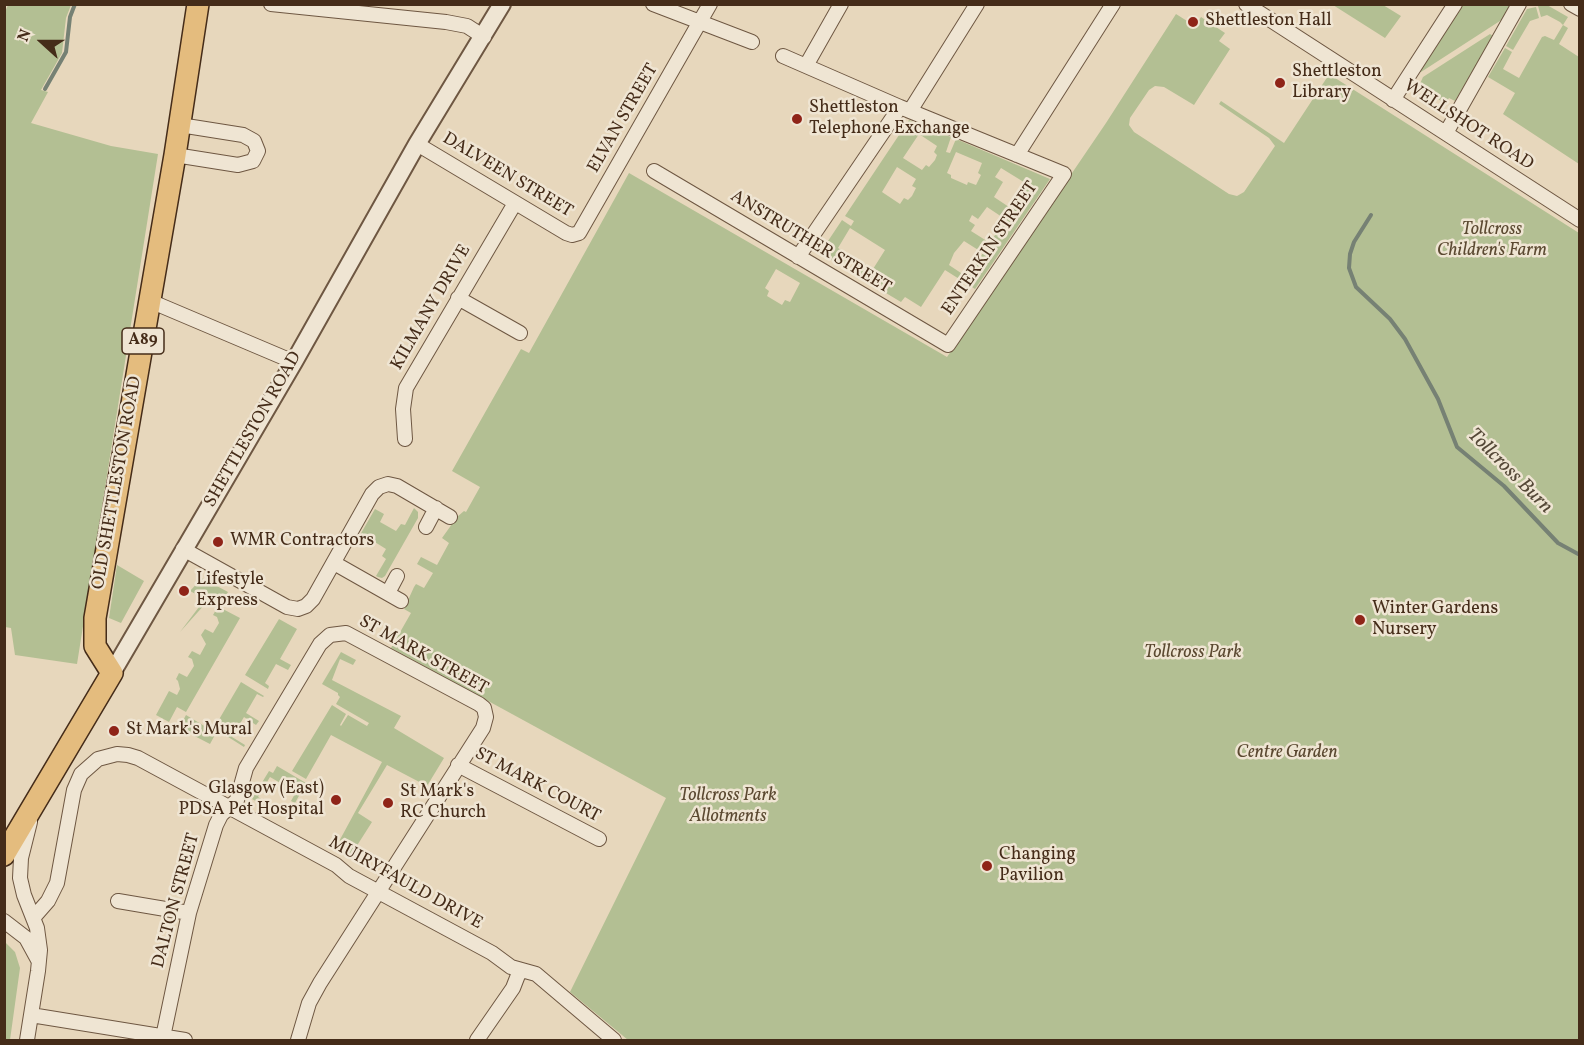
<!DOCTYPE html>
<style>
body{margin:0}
#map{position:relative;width:1584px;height:1045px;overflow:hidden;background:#e7d7bc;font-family:Vollkorn,serif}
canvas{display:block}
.frame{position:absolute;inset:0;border:6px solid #452c19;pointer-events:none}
.north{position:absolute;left:12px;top:12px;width:60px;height:60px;-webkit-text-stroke:4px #efe5d3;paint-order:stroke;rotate:291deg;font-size:16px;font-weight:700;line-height:24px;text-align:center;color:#452c19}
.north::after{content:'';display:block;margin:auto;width:21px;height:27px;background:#452c19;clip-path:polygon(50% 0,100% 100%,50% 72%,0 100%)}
</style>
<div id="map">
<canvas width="1584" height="1045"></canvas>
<div class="frame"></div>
<div class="north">N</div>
</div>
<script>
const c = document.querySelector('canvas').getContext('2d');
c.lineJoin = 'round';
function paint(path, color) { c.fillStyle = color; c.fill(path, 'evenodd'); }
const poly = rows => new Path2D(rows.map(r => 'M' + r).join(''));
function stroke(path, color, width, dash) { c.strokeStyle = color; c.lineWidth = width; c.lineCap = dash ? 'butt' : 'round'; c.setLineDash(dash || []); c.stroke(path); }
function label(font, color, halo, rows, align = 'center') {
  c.font = font + ' Vollkorn,serif'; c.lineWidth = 5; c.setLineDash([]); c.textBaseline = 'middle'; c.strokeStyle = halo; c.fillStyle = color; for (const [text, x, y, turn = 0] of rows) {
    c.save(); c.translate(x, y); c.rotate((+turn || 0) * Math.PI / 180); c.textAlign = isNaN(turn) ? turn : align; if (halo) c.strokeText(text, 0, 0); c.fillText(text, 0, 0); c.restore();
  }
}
paint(poly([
 [8,5,71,5,66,18,62,53,41,90,48,92,31,123,111,146,158,154,77,664,15,655,11,628,5,627,4,14],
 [1333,5,1383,5,1401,16,1385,38],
 [1463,5,1511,5,1503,19,1421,72,1419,71],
 [1547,5,1568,17,1563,25,1568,28,1559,44,1579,57,1579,164,1503,114,1515,93,1488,77,1505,48,1512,52,1503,69,1519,78,1542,37,1545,36,1554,40,1563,25,1560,22,1547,15,1541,17,1538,6],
 [1536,7,1539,18,1530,21,1513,50,1506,46,1527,9],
 [1176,14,1195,26,1201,17,1225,33,1219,41,1230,49,1194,105,1164,87,1155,86,1149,90,1130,118,1129,125,1134,132,1229,194,1237,196,1244,192,1275,146,1269,138,1219,104,1221,101,1284,143,1328,76,1331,78,1332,76,1579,233,1579,1040,628,1040,570,992,666,798,391,648,411,613,404,609,414,587,416,584,424,588,433,573,417,564,421,557,437,565,449,543,442,538,457,517,464,511,466,512,480,487,452,471,521,349,529,353,629,173,947,357,1106,123],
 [776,269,800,283,790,302,785,300,782,305,767,296,769,291,765,288],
 [1490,34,1493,36,1455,101,1449,98,1446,103,1444,103,1419,86,1423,77],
 [909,120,951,137,946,152,950,153,956,139,1050,179,975,289,945,270,921,307,905,297,901,302,849,271,856,259,873,269,885,250,850,228,838,248,851,256,844,268,820,253,842,220,851,226,854,221,845,216],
 [919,134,937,146,934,152,937,155,935,160,929,167,926,165,922,170,903,158],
 [956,152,982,163,978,173,981,175,976,185,968,182,967,185,951,178,951,175,947,173],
 [897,167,916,179,912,186,916,188,912,196,908,200,904,198,900,204,882,192],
 [1001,168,1027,184,1012,209,994,197,1003,182,995,177],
 [987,207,1005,219,990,243,971,231,975,225,969,221,972,215,978,219],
 [964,241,983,253,967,277,949,265,954,253],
 [414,508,418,512,418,518,385,576,382,578,378,577,376,576,386,559,382,556,386,549,370,539,365,547,356,542,375,509,384,514,380,522,396,531,401,524,405,525],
 [117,565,144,581,121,623,109,618],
 [202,578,228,592,219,607,240,618,186,712,177,707,169,722,156,715,169,691,177,695,180,689,178,681,176,679,179,673,187,677,194,666,192,659,188,657,192,651,200,655,206,644,201,635,205,629,213,633,219,623,217,617,213,615,217,608,206,603,180,632,205,599,190,591],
 [279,619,297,629,280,659,291,665,288,670,276,664,265,683,269,686,268,689,245,675],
 [341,652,356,660,353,665,340,659,332,680,401,716,394,728,444,758,427,786,387,765,358,813,372,822,351,855,336,847,382,762,331,735,306,779,292,771,332,705,346,714,340,725,341,726,348,715,367,726,369,723,336,704,340,697,338,695,338,693,322,684],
 [241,682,264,696,263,697,257,694,246,713,259,721,256,725,244,717,238,727,233,725,231,728,235,731,232,737,245,745,244,747,214,728],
 [186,715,216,733,210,744,179,728],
 [277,766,306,783,295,803,291,801,296,792,270,777,258,797,270,804,266,807,252,799,269,771,273,773],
 [5,942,15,952,20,968,10,1040,5,1040]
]), '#b3bf93');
stroke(poly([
 [45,89,66,52,70,17,75,4],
 [1371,215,1354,242,1350,254,1349,268,1356,287,1390,319,1405,339,1438,399,1457,447,1504,486,1558,543,1580,555]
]), '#768174', 4);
const minor = poly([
 [271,4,446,22,467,26,484,37],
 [653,4,752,42],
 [1246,4,1580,220],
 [1571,4,1580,9],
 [807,64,841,4],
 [1393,100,1455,4],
 [910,111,977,4],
 [1446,133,1519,4],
 [417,144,566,233,572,235,579,233,710,4],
 [175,155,238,165,253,161,258,151,254,141,243,135,180,125],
 [1017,155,1113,4],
 [654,171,948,345,1064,174,900,107,783,56],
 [798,257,900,107],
 [458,298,520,333],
 [150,301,294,362],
 [405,439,403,409,406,388,515,203],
 [426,527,436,508],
 [183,549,287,607,298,609,306,606,313,599,372,494,379,487,388,484,397,486,450,517],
 [334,563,401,601],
 [388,593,397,576],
 [458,765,599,839],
 [118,901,189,913],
 [34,917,48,901,57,883,74,790,81,774,98,759,117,754,128,755,138,758,336,865,349,876,492,953,511,967,536,974,614,1040],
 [4,921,26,938,38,960],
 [31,1015,185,1040],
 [163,1037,189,913,216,825,221,815,237,800,246,768,320,644,330,635,346,633,479,704,484,708,486,717,483,728,320,983,309,1003,298,1040],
 [27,1040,38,971,40,950,37,928,24,895,20,878,21,858,30,822],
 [477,1040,513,988,520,970]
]);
const tertiary = poly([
 [112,673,294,362,417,144,502,4]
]);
const primary = poly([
 [4,855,112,673,95,646,95,618,175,155,198,4]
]);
stroke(minor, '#6e5742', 16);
stroke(tertiary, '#6e5742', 20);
stroke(primary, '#452c19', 24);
stroke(minor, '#efe5d3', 14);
stroke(tertiary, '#efe5d3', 16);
stroke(primary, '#e4bc7e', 21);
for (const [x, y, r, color] of [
 [1193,22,6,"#8f2418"],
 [1280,83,6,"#8f2418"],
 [797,119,6,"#8f2418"],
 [218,542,6,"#8f2418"],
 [184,591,6,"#8f2418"],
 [1360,620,6,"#8f2418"],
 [114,731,6,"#8f2418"],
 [336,800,6,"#8f2418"],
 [388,803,6,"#8f2418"],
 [987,866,6,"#8f2418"]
]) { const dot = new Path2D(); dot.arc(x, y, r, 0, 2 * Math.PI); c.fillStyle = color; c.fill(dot); stroke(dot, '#efe5d3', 2); }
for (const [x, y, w] of [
 [143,341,42]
]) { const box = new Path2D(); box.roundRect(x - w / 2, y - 13, w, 26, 4.5); c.fillStyle = '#efe5d3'; c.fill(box); stroke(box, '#452c19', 1.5); }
label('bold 16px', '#452c19', null, [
 ["A89",143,341]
]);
label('18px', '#452c19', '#efe5d3', [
 ["Shettleston Hall",1205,22],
 ["Shettleston",1292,73],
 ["Library",1292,94],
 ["Shettleston",809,109],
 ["Telephone Exchange",809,130],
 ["WMR Contractors",230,542],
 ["Lifestyle",196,581],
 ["Express",196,602],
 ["Winter Gardens",1372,610],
 ["Nursery",1372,631],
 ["St Mark's Mural",126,731],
 ["Glasgow (East)",324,790,"right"],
 ["PDSA Pet Hospital",324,811,"right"],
 ["St Mark's",400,793],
 ["RC Church",400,814],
 ["Changing",999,856],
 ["Pavilion",999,877]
], 'left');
label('18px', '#452c19', '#efe5d3', [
 ["ELVAN STREET",624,119,-60],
 ["WELLSHOT ROAD",1468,126,33],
 ["DALVEEN STREET",507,176,31],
 ["ANSTRUTHER STREET",810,243,31],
 ["ENTERKIN STREET",991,249,-56],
 ["KILMANY DRIVE",432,308,-60],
 ["SHETTLESTON ROAD",254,430,-60],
 ["OLD SHETTLESTON ROAD",118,483,-80],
 ["ST MARK STREET",423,656,29],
 ["ST MARK COURT",537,786,28],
 ["MUIRYFAULD DRIVE",405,884,29],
 ["DALTON STREET",177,901,-75]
]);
label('italic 18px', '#5b4931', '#efe5d3', [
 ["Tollcross",1492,231],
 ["Children's Farm",1492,252],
 ["Tollcross Park",1193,654],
 ["Centre Garden",1287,754],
 ["Tollcross Park",728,797],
 ["Allotments",728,818]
]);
label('italic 20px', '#554837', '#efe5d3', [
 ["Tollcross Burn",1509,472,45]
]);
</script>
